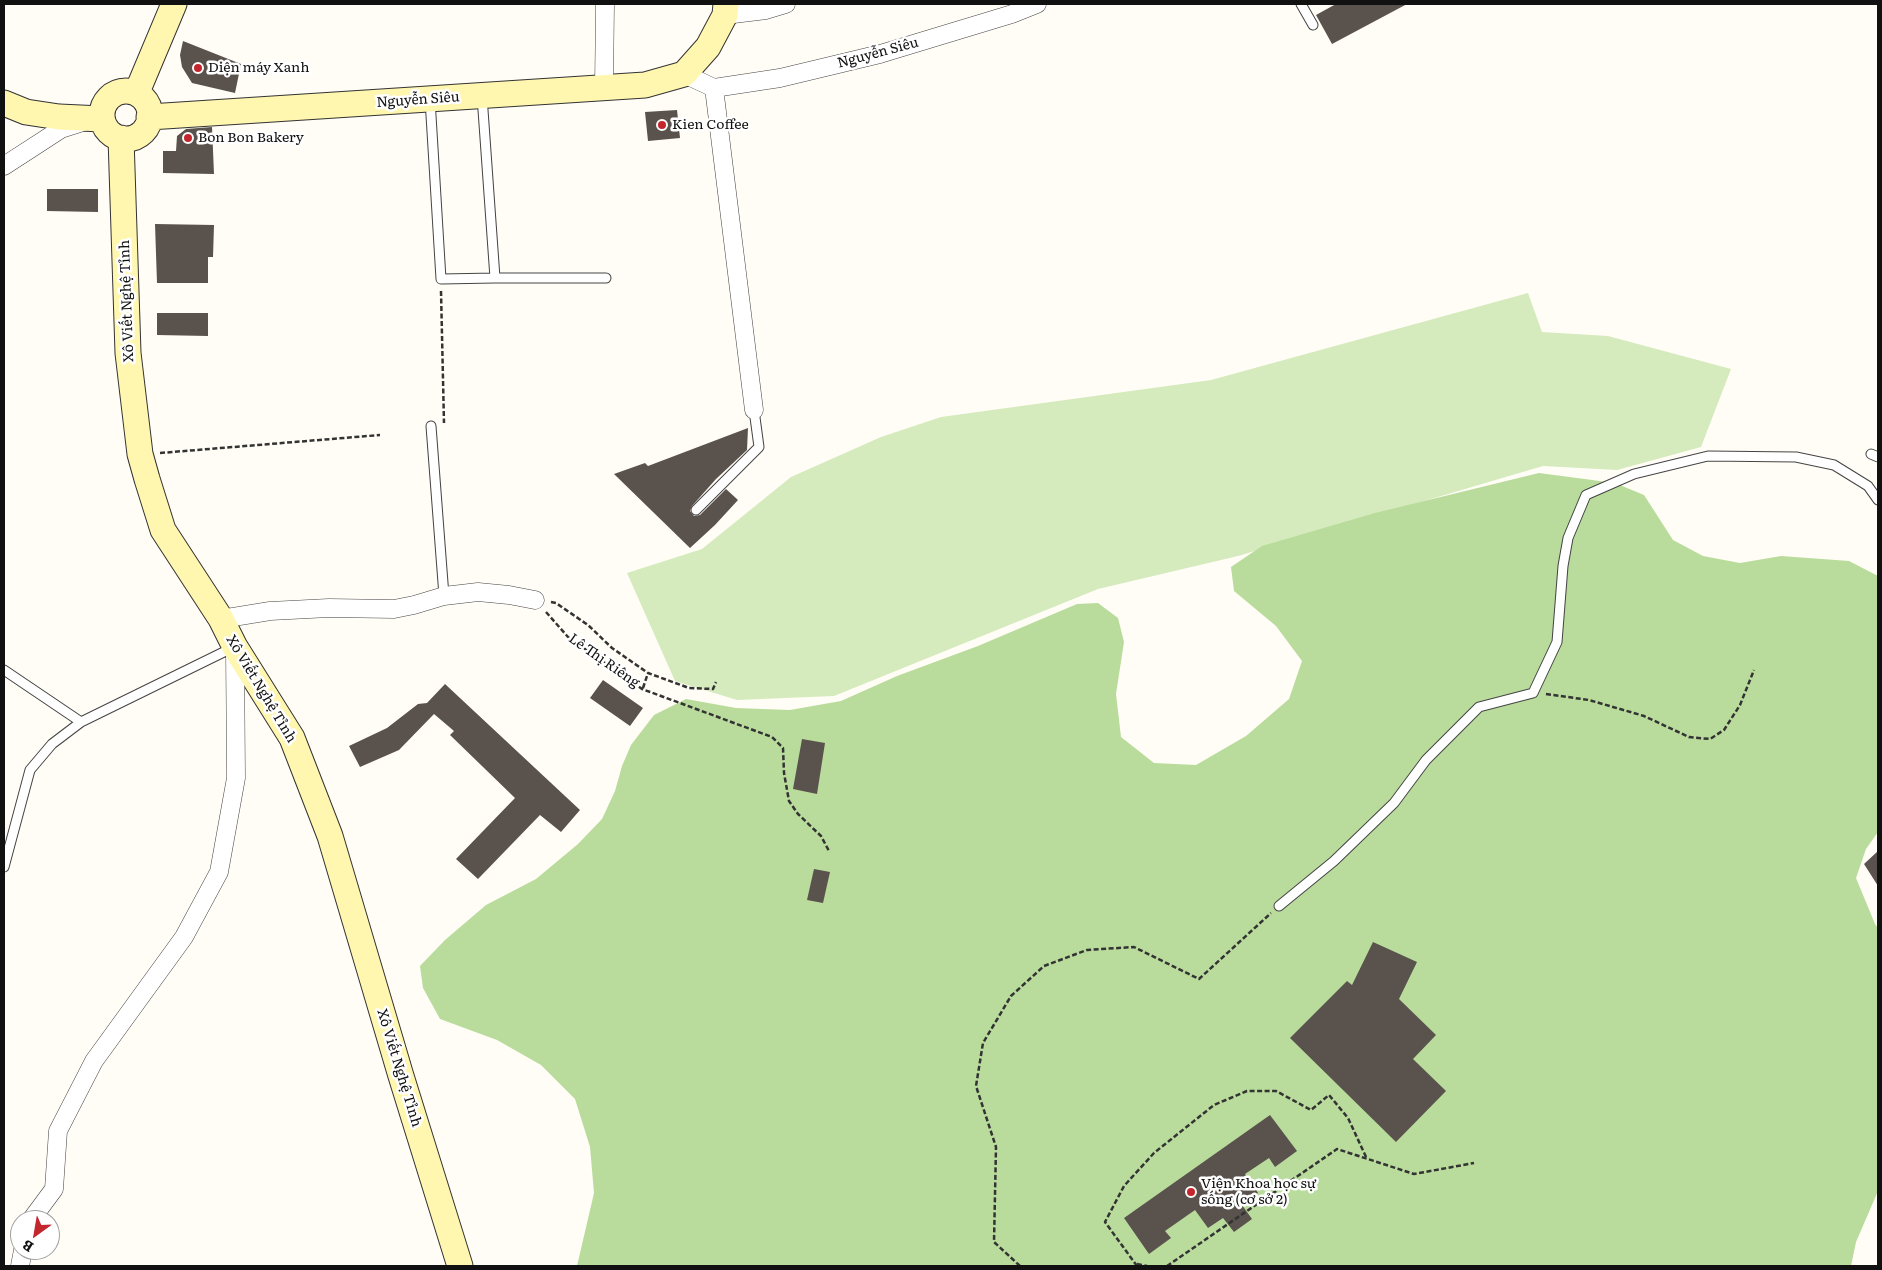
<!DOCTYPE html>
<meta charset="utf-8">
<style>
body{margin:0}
#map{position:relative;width:1882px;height:1270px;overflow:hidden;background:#fffdf5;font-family:Literata,serif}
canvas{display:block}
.frame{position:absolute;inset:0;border:5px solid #111;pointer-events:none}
.north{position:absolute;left:10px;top:1210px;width:50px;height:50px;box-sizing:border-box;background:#fff;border:1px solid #a0a0a0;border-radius:50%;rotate:212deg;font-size:14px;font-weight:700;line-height:20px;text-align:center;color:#111}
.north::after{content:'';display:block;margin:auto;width:18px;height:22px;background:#c4262e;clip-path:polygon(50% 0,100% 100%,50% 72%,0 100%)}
</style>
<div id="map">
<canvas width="1882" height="1270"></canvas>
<div class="frame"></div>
<div class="north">B</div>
</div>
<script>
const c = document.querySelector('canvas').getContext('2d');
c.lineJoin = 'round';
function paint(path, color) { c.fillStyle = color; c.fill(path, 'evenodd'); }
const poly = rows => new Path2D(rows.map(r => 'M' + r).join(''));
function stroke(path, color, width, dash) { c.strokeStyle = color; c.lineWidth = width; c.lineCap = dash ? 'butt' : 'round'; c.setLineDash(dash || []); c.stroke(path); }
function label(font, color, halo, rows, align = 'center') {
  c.font = font + ' Literata,serif'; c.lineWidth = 5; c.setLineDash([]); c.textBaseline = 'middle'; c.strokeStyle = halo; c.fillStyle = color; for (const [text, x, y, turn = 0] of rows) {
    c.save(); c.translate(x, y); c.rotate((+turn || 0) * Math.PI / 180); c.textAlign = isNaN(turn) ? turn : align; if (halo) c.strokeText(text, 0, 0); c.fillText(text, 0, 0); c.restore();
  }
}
paint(poly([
 [1528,293,1542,332,1608,336,1731,369,1701,447,1617,470,1543,466,1238,556,1098,589,834,696,737,700,675,681,627,573,702,549,791,477,881,437,941,417,1211,380]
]), '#d5ebbd');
paint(poly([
 [1539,473,1615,483,1644,495,1673,540,1703,556,1740,563,1781,556,1849,561,1878,576,1878,832,1866,849,1856,878,1875,924,1878,928,1878,1191,1856,1242,1851,1266,577,1266,594,1193,590,1147,575,1099,541,1065,497,1040,440,1019,423,988,420,966,445,940,486,905,536,879,578,844,602,819,615,791,622,766,631,745,654,715,686,699,736,708,790,710,841,701,897,676,978,646,1077,604,1098,603,1118,618,1124,642,1116,694,1121,737,1154,763,1196,765,1246,736,1289,699,1302,661,1276,626,1234,591,1231,567,1262,546,1375,513]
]), '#b9dc9c');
paint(poly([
 [1336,4,1407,4,1332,44,1316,15],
 [183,41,241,64,235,93,192,83,182,67,180,55],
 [677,110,680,138,648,141,645,112],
 [212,127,214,174,163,173,163,151,176,151,177,136,186,129],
 [47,189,98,189,98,212,47,211],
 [155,224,214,225,213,257,208,257,208,283,157,283],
 [157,313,208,313,208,336,157,335],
 [748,428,747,450,716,479,692,506,690,511,694,516,700,515,726,489,738,500,715,525,690,548,614,474,645,463,648,466],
 [603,680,643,708,630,726,590,698],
 [445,684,580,810,561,832,540,815,478,879,456,859,515,798,450,735,454,731,434,714,399,750,360,767,349,746,387,728,418,704,427,703],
 [802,739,825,743,817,794,793,789],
 [1878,851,1878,886,1864,864],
 [814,869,830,872,823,903,807,900],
 [1373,942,1417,962,1399,999,1436,1035,1413,1059,1446,1091,1396,1142,1290,1038,1347,981,1352,985],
 [1270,1115,1297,1151,1275,1167,1269,1158,1245,1174,1258,1193,1242,1205,1252,1219,1234,1232,1223,1218,1208,1228,1195,1210,1165,1231,1171,1238,1149,1254,1124,1218]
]), '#5a524d');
const lane = poly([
 [1301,4,1313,25],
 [430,99,441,279,495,278,482,96],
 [495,278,606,278],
 [431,426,444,596],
 [1871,454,1878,457],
 [696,510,759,447,754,410],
 [4,670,81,722],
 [4,867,30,770,52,744,81,722,234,647],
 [1279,906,1334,861,1394,803,1426,760,1479,707,1533,693,1557,642,1563,566,1568,538,1586,495,1634,474,1708,456,1796,457,1834,465,1868,486,1878,500]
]);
const street = poly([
 [725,15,766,10,786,4],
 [684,74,714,88],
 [604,88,605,4],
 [714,88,780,78,880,54,1012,14,1037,4],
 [714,88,754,410],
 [4,166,61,129,83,122],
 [221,619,270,611,329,608,394,609,414,605,444,596,478,592,509,595,535,600],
 [31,1220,54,1189,58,1131,94,1061,184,937,219,872,236,778,235,647],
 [20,1266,23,1250]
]);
const secondary = poly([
 '102 115a24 24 0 1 1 48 0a24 24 0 1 1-48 0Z',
 [137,92,174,4],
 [4,103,26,112,59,117,102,119],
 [149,117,645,85,684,74,708,47,725,15,726,4],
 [121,138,128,353,140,454,147,479,163,530,221,619,235,647,292,738,330,836,401,1076,460,1266]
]);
stroke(lane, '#444', 11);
stroke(street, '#444', 19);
stroke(secondary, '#333', 27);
stroke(poly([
 [441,291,444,423],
 [160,453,380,435],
 [551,602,556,603,588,625,612,648,648,673,689,688,713,689,716,682],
 [546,612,568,637,642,689,772,737,783,748,784,773,789,801,798,814,821,836,829,851],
 [643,688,648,673],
 [1546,694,1589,700,1644,716,1689,737,1710,739,1724,730,1740,705,1754,670],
 [1137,1264,1147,1266],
 [1020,1266,994,1242,996,1147,976,1086,983,1043,1011,996,1044,966,1087,950,1134,947,1199,979,1271,913],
 [1137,1266,1105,1222,1124,1186,1154,1153,1214,1105,1247,1091,1276,1091,1311,1110,1329,1095,1348,1118,1367,1159],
 [1167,1266,1337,1149,1414,1174,1474,1163]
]), '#333', 2.5, [5, 2.5]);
stroke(lane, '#fff', 9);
stroke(street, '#fff', 18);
stroke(secondary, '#fff6b0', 25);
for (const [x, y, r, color] of [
 [198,68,5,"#c4262e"],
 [662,125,5,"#c4262e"],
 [188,138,5,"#c4262e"],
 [1191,1192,5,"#c4262e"]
]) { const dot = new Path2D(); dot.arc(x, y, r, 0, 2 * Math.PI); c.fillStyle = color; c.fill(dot); stroke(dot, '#fff', 2); }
label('14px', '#111', '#fff', [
 ["Nguyễn Siêu",878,53,-15],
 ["Nguyễn Siêu",418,100,-4],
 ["Xô Viết Nghệ Tỉnh",127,301,-92],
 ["Lê Thị Riêng",604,661,35],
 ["Xô Viết Nghệ Tỉnh",261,689,59],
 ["Xô Viết Nghệ Tỉnh",399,1068,73]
]);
label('14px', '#111', '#fff', [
 ["Diện máy Xanh",208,68],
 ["Kien Coffee",672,125],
 ["Bon Bon Bakery",198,138],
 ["Viện Khoa học sự",1201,1184],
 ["sống (cơ sở 2)",1201,1200]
], 'left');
</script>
